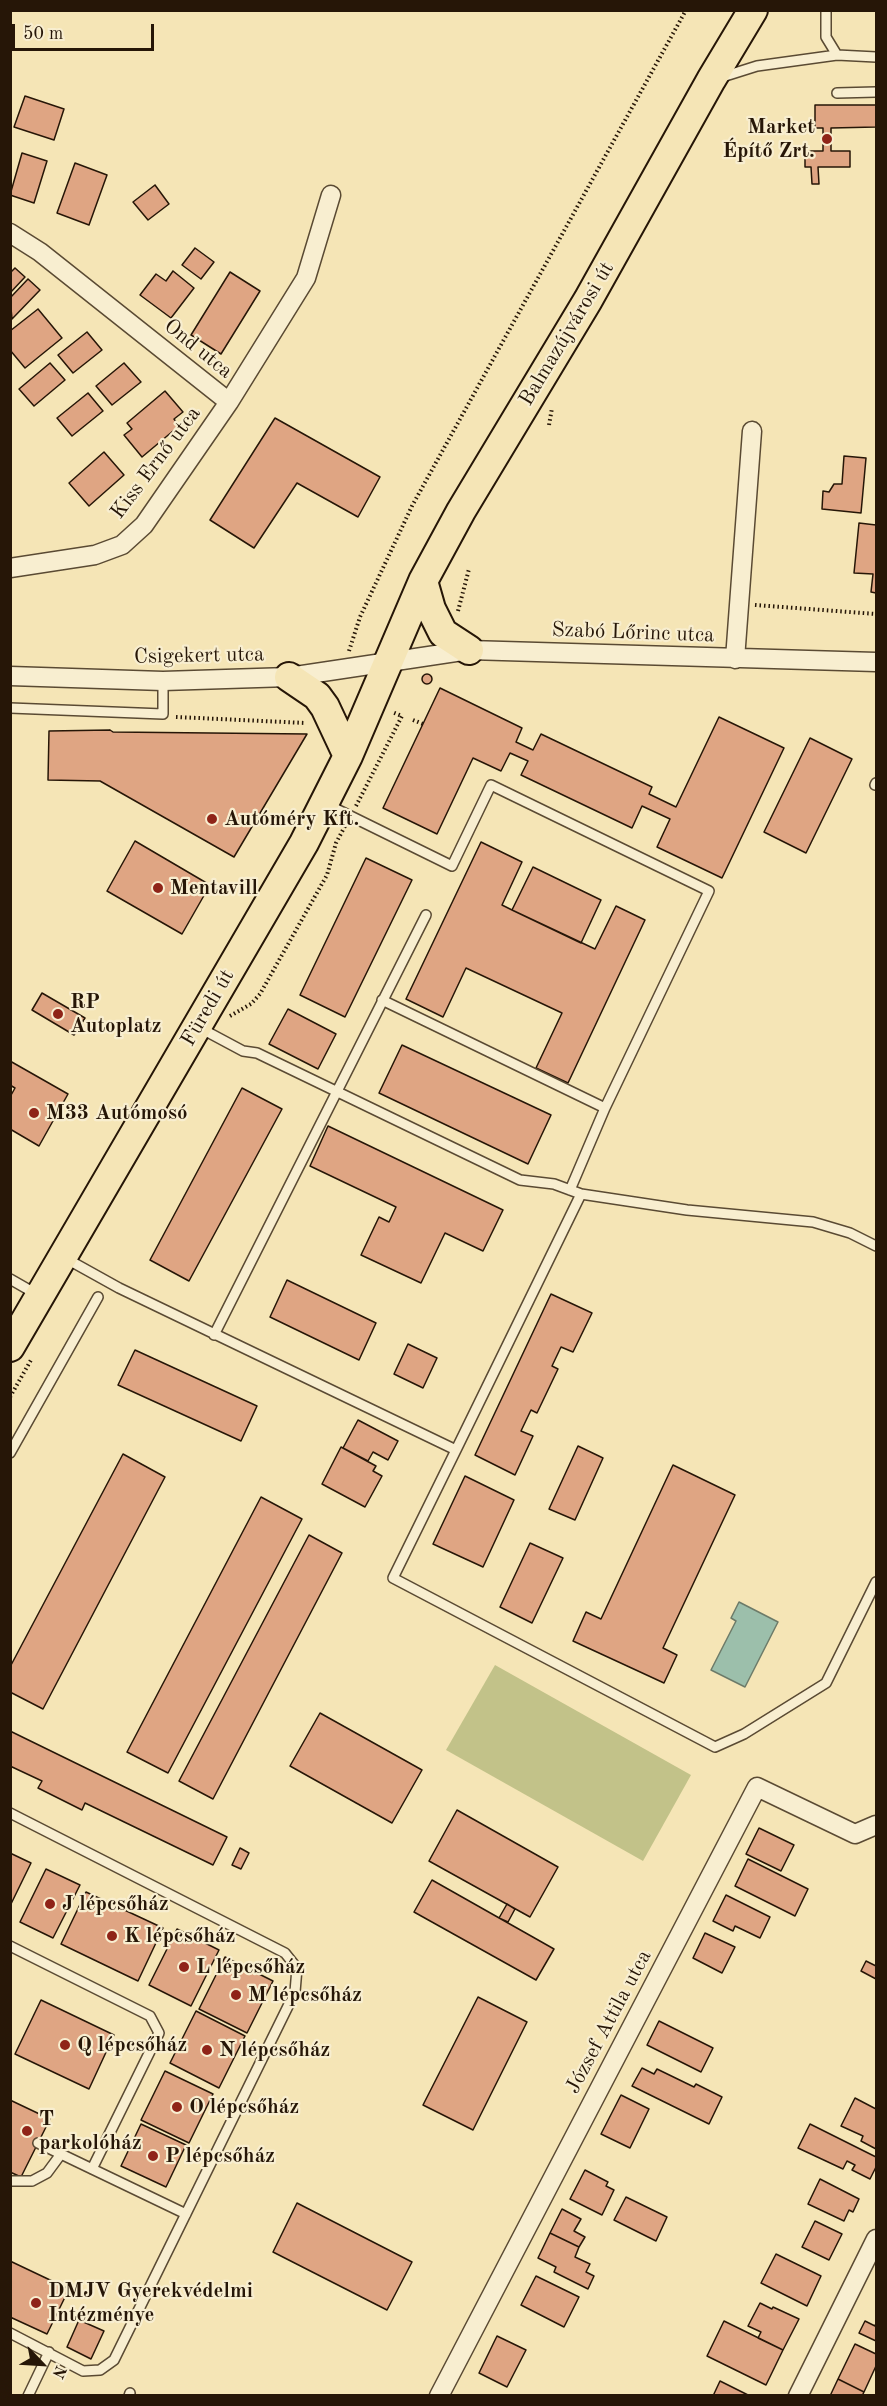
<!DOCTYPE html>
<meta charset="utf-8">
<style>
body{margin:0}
#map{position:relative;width:887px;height:2406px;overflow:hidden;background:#f5e5b6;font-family:"Old Standard TT",serif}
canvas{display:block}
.frame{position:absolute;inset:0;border:12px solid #261607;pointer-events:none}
.north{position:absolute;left:12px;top:2334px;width:60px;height:60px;-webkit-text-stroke:4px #f8eed0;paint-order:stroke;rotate:115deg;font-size:16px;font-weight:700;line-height:24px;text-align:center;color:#261607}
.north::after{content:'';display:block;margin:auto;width:21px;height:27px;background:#261607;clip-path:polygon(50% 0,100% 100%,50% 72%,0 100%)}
.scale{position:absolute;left:12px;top:24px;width:142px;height:27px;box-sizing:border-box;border:3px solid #261607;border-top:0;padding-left:8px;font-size:18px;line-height:21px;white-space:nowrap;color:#261607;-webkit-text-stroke:4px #f8eed0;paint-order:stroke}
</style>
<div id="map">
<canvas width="887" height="2406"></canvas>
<div class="frame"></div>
<div class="north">N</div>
<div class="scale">50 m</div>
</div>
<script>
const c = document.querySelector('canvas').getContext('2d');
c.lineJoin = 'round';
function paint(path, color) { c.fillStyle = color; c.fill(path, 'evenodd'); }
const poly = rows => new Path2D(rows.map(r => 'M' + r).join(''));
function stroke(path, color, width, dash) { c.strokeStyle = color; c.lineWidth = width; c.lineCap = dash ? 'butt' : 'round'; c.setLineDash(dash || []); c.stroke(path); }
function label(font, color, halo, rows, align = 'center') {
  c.font = font + ' "Old Standard TT",serif'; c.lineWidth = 4.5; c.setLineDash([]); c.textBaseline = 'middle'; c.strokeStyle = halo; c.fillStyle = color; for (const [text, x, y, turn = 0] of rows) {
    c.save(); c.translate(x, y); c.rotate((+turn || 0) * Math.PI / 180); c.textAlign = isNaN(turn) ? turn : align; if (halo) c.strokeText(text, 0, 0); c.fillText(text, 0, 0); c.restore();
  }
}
paint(poly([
 [495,1665,691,1775,643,1861,446,1750]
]), '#c2c289');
const water = poly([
 [739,1602,778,1622,745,1687,711,1670,736,1621,731,1618,739,1602]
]);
paint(water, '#9cbfab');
stroke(water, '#6d7b69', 1.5);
const building = poly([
 [25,96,64,109,54,140,14,127,25,96],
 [815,105,876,105,876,127,831,128,831,151,850,151,850,167,818,167,819,184,812,184,811,167,805,167,805,151,823,151,823,128,815,128,815,105],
 [22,153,47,161,34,203,10,195,22,153],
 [75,163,107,175,89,225,57,213,75,163],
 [155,185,169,204,148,220,133,202,155,185],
 [195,248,214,262,201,279,182,265,195,248],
 [15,268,25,277,10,293,10,273,15,268],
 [173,271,194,288,171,318,140,295,156,274,166,281,173,271],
 [230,272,260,291,221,354,191,335,230,272],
 [28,279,40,290,12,319,10,298,28,279],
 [38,309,62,338,25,368,10,350,10,331,38,309],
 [87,332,102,350,73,373,58,355,87,332],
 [50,363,65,380,34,406,19,389,50,363],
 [124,363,141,382,112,405,96,386,124,363],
 [165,391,183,412,174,419,179,426,142,457,124,435,132,429,127,423,165,391],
 [88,393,103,411,72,436,57,418,88,393],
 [275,418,380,477,358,517,297,483,254,548,210,520,275,418],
 [104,452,124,475,89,506,69,483,104,452],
 [844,456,866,458,861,513,822,509,823,491,829,492,834,484,842,484,844,456],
 [859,523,876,525,876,593,871,592,873,574,854,573,859,523],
 '422 679a5 5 0 1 1 10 0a5 5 0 1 1-10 0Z',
 [440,688,522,728,516,742,533,750,541,734,652,787,649,794,676,807,719,717,784,748,722,878,657,847,670,819,642,806,632,828,521,775,528,761,510,753,501,771,473,758,437,834,383,808,440,688],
 [110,730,113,732,307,734,234,857,100,781,48,780,49,731,110,730],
 [810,738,852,759,806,853,764,832,810,738],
 [135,841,210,885,182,934,107,891,135,841],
 [481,842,522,862,502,905,512,910,595,949,616,906,645,920,568,1083,536,1068,562,1013,466,968,443,1017,406,999,481,842],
 [366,858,412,880,345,1017,300,995,366,858],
 [533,867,601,900,581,943,512,910,533,867],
 [42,993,85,1018,74,1035,32,1010,42,993],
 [288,1009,336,1034,318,1069,269,1044,288,1009],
 [402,1045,551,1115,528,1164,379,1093,402,1045],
 [10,1061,68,1094,39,1146,10,1129,10,1097,15,1088,10,1085,10,1061],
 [242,1088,282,1109,189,1281,150,1260,242,1088],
 [328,1126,503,1210,483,1251,445,1233,421,1283,361,1255,379,1217,389,1222,396,1207,310,1166,328,1126],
 [287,1280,376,1323,359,1360,270,1317,287,1280],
 [551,1294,592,1313,573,1352,561,1347,552,1366,558,1369,537,1413,531,1410,521,1431,533,1436,515,1475,475,1455,551,1294],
 [408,1344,437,1358,423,1388,394,1374,408,1344],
 [135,1350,257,1406,241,1441,118,1385,135,1350],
 [358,1420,398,1441,388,1460,373,1452,368,1461,343,1448,358,1420],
 [578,1446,603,1458,575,1520,549,1509,578,1446],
 [341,1447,376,1466,373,1471,382,1476,365,1507,322,1484,341,1447],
 [123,1454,165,1477,43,1709,10,1692,10,1667,123,1454],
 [673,1465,735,1495,663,1648,677,1655,664,1683,573,1641,586,1612,601,1619,673,1465],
 [465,1476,514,1500,483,1567,433,1544,465,1476],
 [261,1497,302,1519,168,1773,127,1752,261,1497],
 [309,1535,342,1553,213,1799,179,1781,309,1535],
 [530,1543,563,1558,532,1623,500,1607,530,1543],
 [320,1713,422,1770,392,1823,290,1766,320,1713],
 [10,1731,227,1837,213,1865,85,1803,82,1810,38,1788,42,1781,10,1766,10,1731],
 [457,1810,558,1867,530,1917,429,1861,457,1810],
 [759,1828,794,1845,781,1871,746,1854,759,1828],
 [240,1848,249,1853,241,1869,232,1865,240,1848],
 [10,1853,31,1863,10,1906,10,1853],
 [748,1859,808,1889,795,1916,735,1886,748,1859],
 [46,1869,80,1885,53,1938,20,1922,46,1869],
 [432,1880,554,1949,536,1980,414,1912,432,1880],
 [86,1892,163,1928,138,1981,61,1944,86,1892],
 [726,1895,770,1917,760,1938,735,1926,733,1931,713,1921,726,1895],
 [507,1904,515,1909,508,1922,499,1918,507,1904],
 [177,1929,219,1950,191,2006,149,1985,177,1929],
 [705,1933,735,1947,722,1973,693,1958,705,1933],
 [225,1957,273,1981,247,2033,199,2009,225,1957],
 [866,1961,876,1966,876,1979,861,1971,866,1961],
 [478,1997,527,2022,473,2130,423,2105,478,1997],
 [41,2000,114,2035,89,2089,15,2054,41,2000],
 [196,2011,245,2036,219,2088,170,2063,196,2011],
 [659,2021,713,2048,701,2072,647,2045,659,2021],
 [642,2068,654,2074,657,2069,694,2087,696,2084,722,2097,709,2124,632,2086,642,2068],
 [165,2071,213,2094,189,2143,141,2120,165,2071],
 [621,2095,649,2109,630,2148,601,2134,621,2095],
 [855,2098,876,2109,876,2149,861,2141,863,2136,841,2126,855,2098],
 [10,2100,50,2119,21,2177,10,2172,10,2100],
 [141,2124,186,2145,166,2187,121,2166,141,2124],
 [810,2124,876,2157,876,2167,870,2179,852,2170,855,2165,847,2161,843,2169,798,2148,810,2124],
 [585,2170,608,2182,606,2186,614,2190,602,2215,570,2199,585,2170],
 [820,2179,859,2199,853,2212,849,2210,844,2221,808,2204,820,2179],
 [626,2197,667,2217,656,2241,614,2220,626,2197],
 [297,2203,412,2262,387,2310,273,2252,297,2203],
 [562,2209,581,2219,574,2231,585,2237,579,2247,550,2233,562,2209],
 [815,2221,842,2234,829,2260,802,2247,815,2221],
 [550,2233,579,2247,575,2257,590,2264,586,2272,594,2276,588,2289,554,2272,556,2267,538,2258,550,2233],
 [776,2254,821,2276,807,2306,761,2283,776,2254],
 [10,2261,69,2289,47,2334,10,2317,10,2261],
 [536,2276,579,2297,564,2327,521,2305,536,2276],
 [760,2303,772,2309,773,2307,799,2319,783,2350,758,2338,761,2332,748,2326,760,2303],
 [79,2320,104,2331,91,2359,67,2347,79,2320],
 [724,2321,783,2350,766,2385,707,2356,724,2321],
 [865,2321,875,2326,876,2323,876,2341,859,2333,865,2321],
 [497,2336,526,2350,507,2387,479,2373,497,2336],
 [855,2344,876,2354,876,2366,864,2392,838,2379,855,2344],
 [838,2379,864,2392,862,2396,830,2396,838,2379],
 [720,2381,750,2396,713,2396,720,2381]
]);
paint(building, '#dfa583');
stroke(building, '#261607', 1.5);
const lane = poly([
 [826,10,826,37,837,55],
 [719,78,757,66,837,55,876,57],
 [837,93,876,92],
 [10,708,163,714,163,681],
 [875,785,876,783],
 [326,804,452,866,491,785,709,891,605,1108,570,1190],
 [382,1000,605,1108],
 [581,1194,687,1210,813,1222,850,1233,876,1246],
 [65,1258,119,1288,456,1450,581,1194,554,1184,520,1180,257,1053,243,1051,200,1028],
 [10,1279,38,1295],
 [214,1335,426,915],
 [456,1450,393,1578,715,1747,744,1734,826,1683,876,1582],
 [10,1453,98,1297],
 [10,1813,285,1953,297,1968,295,1992,114,2360,100,2370,83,2371,10,2333],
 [10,1946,150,2016,159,2033,92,2169],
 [38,2143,186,2214],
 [10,2181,32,2181,47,2173,61,2154],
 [28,2396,49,2352],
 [129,2396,130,2393]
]);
const street = poly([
 [10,233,40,252,229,402],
 [10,568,95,555,122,545,144,525,229,402,306,278,331,195],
 [735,659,752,431],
 [10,676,163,681,289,677,469,650,876,662],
 [439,2396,757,1787,855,1834,876,1825],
 [798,2396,876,2239]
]);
const primary = poly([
 [423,581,431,609,443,633,469,650],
 [289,677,317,696,325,707,348,756],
 [10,1347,304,843,348,756,423,581,461,511,588,300,711,80,753,10]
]);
stroke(lane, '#5a4a33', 12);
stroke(street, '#5a4a33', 21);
stroke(primary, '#261607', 32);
stroke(poly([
 [549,425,552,408],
 [755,605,876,614],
 [458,611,469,569],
 [349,651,360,617,412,506,686,10],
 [176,717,306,723],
 [413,720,423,724],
 [356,806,402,716,392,712],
 [230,1016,251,1004,260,994,327,875,336,843,345,826],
 [10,1397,31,1360]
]), '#261607', 4, [1.5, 3]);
stroke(lane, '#f8eed0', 9);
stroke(street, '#f8eed0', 18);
stroke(primary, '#f5e5b6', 28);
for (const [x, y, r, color] of [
 [827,139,6,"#8f2418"],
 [212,819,6,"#8f2418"],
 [158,888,6,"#8f2418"],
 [58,1014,6,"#8f2418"],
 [34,1113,6,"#8f2418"],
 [50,1904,6,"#8f2418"],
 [112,1936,6,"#8f2418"],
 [184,1967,6,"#8f2418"],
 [236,1995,6,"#8f2418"],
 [65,2045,6,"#8f2418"],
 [207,2050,6,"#8f2418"],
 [177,2107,6,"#8f2418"],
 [27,2131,6,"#8f2418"],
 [153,2156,6,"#8f2418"],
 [36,2303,6,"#8f2418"]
]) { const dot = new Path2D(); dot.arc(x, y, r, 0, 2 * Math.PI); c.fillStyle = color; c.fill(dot); stroke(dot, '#f8eed0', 2); }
label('bold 21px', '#261607', '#f8eed0', [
 ["Market",815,127,"right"],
 ["Építő Zrt.",815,151,"right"],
 ["Autóméry Kft.",224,819],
 ["Mentavill",170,888],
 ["RP",70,1002],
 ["Autoplatz",70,1026],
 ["M33 Autómosó",46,1113],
 ["J lépcsőház",62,1904],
 ["K lépcsőház",124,1936],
 ["L lépcsőház",196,1967],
 ["M lépcsőház",248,1995],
 ["Q lépcsőház",77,2045],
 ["N lépcsőház",219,2050],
 ["O lépcsőház",189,2107],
 ["T",39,2119],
 ["parkolóház",39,2143],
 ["P lépcsőház",165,2156],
 ["DMJV Gyerekvédelmi",48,2291],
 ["Intézménye",48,2315]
], 'left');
label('21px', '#261607', '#f8eed0', [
 ["Balmazújvárosi út",567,334,-59],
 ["Ond utca",198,349,39],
 ["Kiss Ernő utca",156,463,-53],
 ["Szabó Lőrinc utca",633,633,2],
 ["Csigekert utca",199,656,-1],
 ["Füredi út",208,1008,-60],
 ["József Attila utca",609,2022,-62]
]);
</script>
